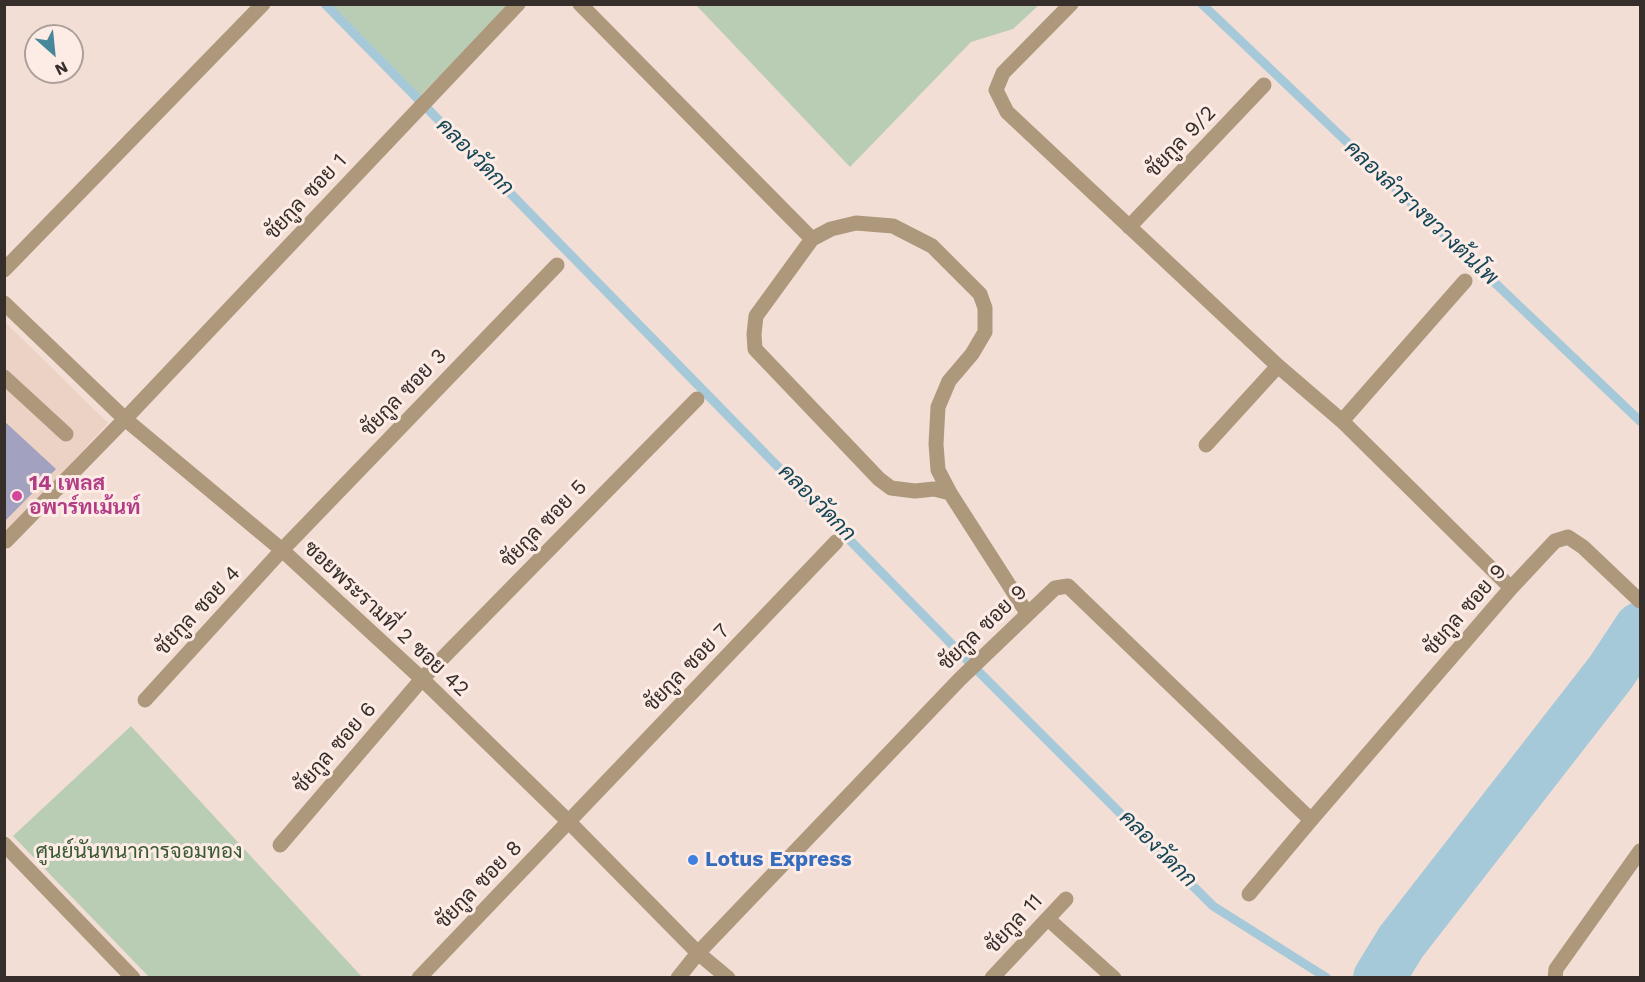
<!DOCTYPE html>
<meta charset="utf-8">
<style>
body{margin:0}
#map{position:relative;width:1645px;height:982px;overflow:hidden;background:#f3ded6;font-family:"Work Sans",sans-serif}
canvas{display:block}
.frame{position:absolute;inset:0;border:6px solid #362e2b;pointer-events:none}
.north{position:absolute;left:24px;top:24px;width:60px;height:60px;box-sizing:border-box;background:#fdece5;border:2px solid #ada09b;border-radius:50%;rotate:153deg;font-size:16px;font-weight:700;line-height:24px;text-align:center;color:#362e2b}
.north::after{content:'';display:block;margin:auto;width:21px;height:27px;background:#46879a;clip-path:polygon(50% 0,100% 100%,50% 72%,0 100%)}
</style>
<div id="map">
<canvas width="1645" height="982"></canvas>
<div class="frame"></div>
<div class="north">N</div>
</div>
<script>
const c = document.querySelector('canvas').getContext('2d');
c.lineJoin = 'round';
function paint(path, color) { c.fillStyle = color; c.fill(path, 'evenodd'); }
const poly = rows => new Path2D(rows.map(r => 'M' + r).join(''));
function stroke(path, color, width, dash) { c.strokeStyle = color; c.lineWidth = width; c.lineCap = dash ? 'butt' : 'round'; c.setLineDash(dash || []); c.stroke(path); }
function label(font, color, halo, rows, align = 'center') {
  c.font = font + ' "Work Sans",Sarabun,sans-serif'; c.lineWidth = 6; c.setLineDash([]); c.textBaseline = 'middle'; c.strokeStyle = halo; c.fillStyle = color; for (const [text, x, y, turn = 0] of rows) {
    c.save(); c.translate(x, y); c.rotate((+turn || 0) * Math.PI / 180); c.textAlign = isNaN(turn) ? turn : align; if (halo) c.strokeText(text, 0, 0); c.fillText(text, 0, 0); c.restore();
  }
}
paint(poly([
 [4,321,108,423,5,536,4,536]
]), '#ecd1c5');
paint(poly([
 [331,5,509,5,420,96],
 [696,5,1039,5,1013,29,971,42,850,167],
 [131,726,362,977,149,977,13,836]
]), '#b9cdb5');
stroke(poly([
 [325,4,972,665,1213,906,1327,978],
 [1202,4,1640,421]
]), '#a5c9d8', 9);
stroke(poly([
 [1379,978,1401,942,1611,672,1640,628]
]), '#a5c9d8', 52);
paint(poly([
 [4,421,56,469,4,522]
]), '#a2a1bf');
stroke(poly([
 [580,4,812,239],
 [1071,4,1003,73,996,90,1007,112,1278,366,1342,421,1511,588],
 [1129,227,1264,85],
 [4,270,263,4],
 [4,303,125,419,282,550,422,679,569,822,698,953,728,978],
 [4,377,66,434],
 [1342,421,1465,281],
 [1206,445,1278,366],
 [950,493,938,470,936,444,938,407,949,381,972,354,985,332,985,308,980,294,932,246,893,226,856,223,831,229,812,239,756,316,754,334,755,349,879,479,891,488,915,491,934,489,950,493,1027,613],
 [6,541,125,419,518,4],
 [145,700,282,550,557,265],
 [4,844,133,978],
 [280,845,422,679,697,399],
 [1249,894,1311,820,1511,588,1555,541,1568,537,1583,547,1640,601],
 [1048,919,1114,978],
 [419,978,836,542],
 [678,978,698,953,960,679,1055,588,1068,586,1311,820],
 [992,978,1066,899],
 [1555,978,1556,969,1640,851]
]), '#ae987c', 15);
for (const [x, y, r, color] of [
 [17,496,6,"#d1479c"],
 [693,860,6,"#3f7fe0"]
]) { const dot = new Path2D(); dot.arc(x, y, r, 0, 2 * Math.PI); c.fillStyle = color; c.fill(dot); stroke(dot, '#fdece5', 2); }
label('21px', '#362e2b', '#fdece5', [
 ["ชัยกูล 9/2",1181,142,-46],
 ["ชัยกูล ซอย 1",306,197,-47],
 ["ชัยกูล ซอย 3",404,393,-46],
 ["ชัยกูล ซอย 5",544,524,-46],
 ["ชัยกูล ซอย 9",1465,610,-49],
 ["ชัยกูล ซอย 4",198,611,-47],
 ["ซอยพระรามที่ 2 ซอย 42",386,619,43],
 ["ชัยกูล ซอย 9",983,628,-44],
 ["ชัยกูล ซอย 7",687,668,-46],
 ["ชัยกูล ซอย 6",335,748,-49],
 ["ชัยกูล ซอย 8",479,885,-46],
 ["ชัยกูล 11",1014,924,-47]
]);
label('bold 21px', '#b23c85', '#fdece5', [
 ["14 เพลส",29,484],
 ["อพาร์ทเม้นท์",29,508]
], 'left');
label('21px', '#395a32', '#fdece5', [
 ["ศูนย์นันทนาการจอมทอง",139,852]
]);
label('bold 21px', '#366cbe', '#fdece5', [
 ["Lotus Express",705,860]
], 'left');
label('italic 22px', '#144657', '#fdece5', [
 ["คลองวัดกก",475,157,45],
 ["คลองลำรางขวางต้นโพ",1421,213,43],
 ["คลองวัดกก",817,503,45],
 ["คลองวัดกก",1158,849,45]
]);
</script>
